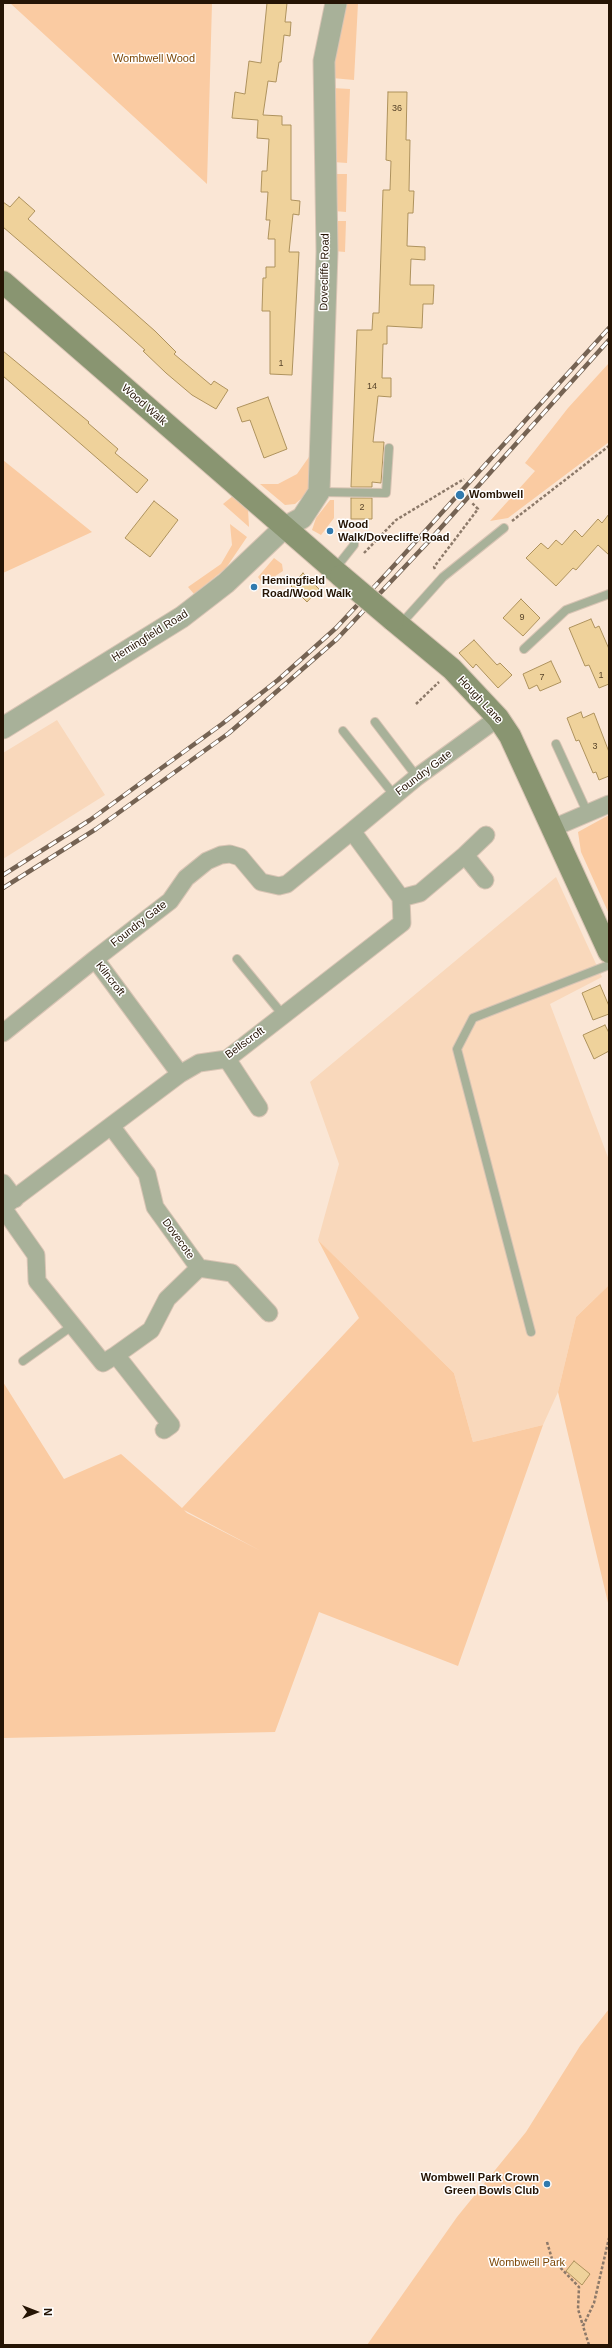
<!DOCTYPE html>
<style>
body{margin:0}
#map{position:relative;width:612px;height:2348px;overflow:hidden;background:#fae6d5;font-family:Helvetica,sans-serif}
canvas{display:block}
.frame{position:absolute;inset:0;border:4px solid #251404;pointer-events:none}
.north{position:absolute;left:16px;top:2292px;width:40px;height:40px;-webkit-text-stroke:3px #fff;paint-order:stroke;rotate:90deg;font-size:11px;font-weight:700;line-height:16px;text-align:center;color:#251404}
.north::after{content:'';display:block;margin:auto;width:14px;height:18px;background:#251404;clip-path:polygon(50% 0,100% 100%,50% 72%,0 100%)}
</style>
<div id="map">
<canvas width="612" height="2348"></canvas>
<div class="frame"></div>
<div class="north">N</div>
</div>
<script>
const c = document.querySelector('canvas').getContext('2d');
c.lineJoin = 'round';
function paint(path, color) { c.fillStyle = color; c.fill(path, 'evenodd'); }
const poly = rows => new Path2D(rows.map(r => 'M' + r).join(''));
function stroke(path, color, width, dash) { c.strokeStyle = color; c.lineWidth = width; c.lineCap = dash ? 'butt' : 'round'; c.setLineDash(dash || []); c.stroke(path); }
function label(font, color, halo, rows, align = 'center') {
  c.font = font + ' Helvetica,sans-serif'; c.lineWidth = 3; c.setLineDash([]); c.textBaseline = 'middle'; c.strokeStyle = halo; c.fillStyle = color; for (const [text, x, y, turn = 0] of rows) {
    c.save(); c.translate(x, y); c.rotate((+turn || 0) * Math.PI / 180); c.textAlign = isNaN(turn) ? turn : align; if (halo) c.strokeText(text, 0, 0); c.fillText(text, 0, 0); c.restore();
  }
}
paint(poly([
 [57,720,105,795,3,859,3,753],
 [556,877,602,977,550,1004,609,1160,609,1285,576,1317,558,1392,543,1425,473,1442,454,1373,318,1240,339,1164,310,1082]
]), '#f9d8bb');
paint(poly([
 [10,3,212,3,207,184],
 [341,3,358,3,354,80,332,78],
 [332,88,350,89,347,163,333,162],
 [333,174,347,174,346,212,334,211],
 [333,221,346,221,345,252,334,251],
 [609,363,609,442,508,518,490,521,535,471,525,463,568,408],
 [311,454,310,486,303,497,295,504,285,505,260,484,278,484,297,474],
 [3,460,92,532,3,573],
 [234,495,248,509,249,527,223,504],
 [330,500,334,500,334,518,321,535,312,530,316,518],
 [230,524,247,537,226,568,194,594,188,587,221,564,232,545],
 [274,558,282,564,283,571,263,584,258,577],
 [609,815,609,914,581,852,578,832],
 [318,1240,454,1373,473,1442,543,1425,458,1666,319,1612,275,1732,3,1738,3,1382,64,1479,121,1454,182,1508,359,1318],
 [184,1510,261,1551,187,1513],
 [609,1285,609,1607,558,1392,576,1317],
 [609,2009,609,2345,367,2345,457,2217,526,2132,580,2046]
]), '#facba2');
const building = poly([
 [267,3,287,3,285,22,291,22,290,36,284,35,281,62,279,62,276,82,268,81,263,115,282,116,282,125,291,125,291,200,300,201,299,215,293,214,289,252,299,252,292,375,270,374,270,311,262,311,263,278,266,278,266,267,275,267,275,239,268,239,270,220,266,220,268,192,261,192,262,171,267,171,269,139,257,138,258,120,232,118,235,92,245,94,249,61,261,63,267,3],
 [388,92,407,92,406,140,410,140,409,191,414,191,413,213,408,213,407,246,425,247,425,260,411,259,410,285,434,285,433,304,423,304,422,328,387,326,387,344,383,344,382,378,391,378,391,397,378,396,373,442,384,442,381,483,372,482,372,487,351,487,357,330,372,330,373,313,379,313,383,190,390,190,391,161,386,160,388,92],
 [19,197,35,211,28,219,155,331,176,352,174,354,211,385,214,381,228,390,216,409,192,395,166,373,143,351,145,350,117,325,3,227,3,202,10,207,19,197],
 [3,351,89,422,88,423,118,449,115,453,148,480,137,493,3,376,3,351],
 [268,397,287,449,264,458,250,420,242,422,237,408,268,397],
 [351,498,372,498,372,519,351,519,351,498],
 [154,501,178,520,150,557,125,538,154,501],
 [609,514,609,555,598,545,576,570,573,568,556,586,526,558,541,543,548,549,556,540,562,545,575,530,582,537,598,519,602,523,609,514],
 [303,573,319,589,307,602,291,586,303,573],
 [521,599,540,618,523,636,503,618,521,599],
 [591,619,595,628,599,626,609,649,609,684,599,688,589,665,585,666,569,628,591,619],
 [474,640,497,665,500,663,512,675,498,688,476,664,473,668,459,653,474,640],
 [551,661,561,682,540,691,537,685,529,689,523,674,551,661],
 [581,712,583,718,594,713,609,752,609,776,599,780,596,772,593,773,579,740,576,741,567,718,581,712],
 [600,985,609,1006,609,1014,593,1020,582,993,600,985],
 [605,1025,609,1033,609,1051,594,1059,583,1035,605,1025],
 [574,2261,590,2274,582,2285,566,2271,574,2261]
]);
paint(building, '#efd29b');
stroke(building, '#ae925d', 1);
const service = poly([
 [319,492,386,493,389,448],
 [335,569,354,545,354,539],
 [400,625,443,577,504,528],
 [524,649,566,610,609,594],
 [375,722,417,777],
 [343,731,394,795],
 [556,744,588,814],
 [237,959,283,1015],
 [531,1332,457,1049,473,1018,609,965],
 [23,1361,72,1326]
]);
const minor = poly([
 [553,828,609,804],
 [465,855,485,880],
 [401,898,352,831,417,777,498,718],
 [401,898,420,893,465,855,486,835],
 [95,959,170,901,186,878,207,861,221,855,230,854,240,857,261,882,279,886,287,884,352,831],
 [3,1033,95,959,180,1074],
 [227,1059,259,1108],
 [111,1126,147,1174,155,1207,199,1268],
 [3,1183,15,1199],
 [3,1207,180,1074,199,1063,227,1059,402,923,401,898],
 [3,1208,36,1255,37,1281,103,1363,116,1355],
 [199,1268,232,1273,269,1313],
 [164,1430,171,1425,116,1355,151,1330,167,1299,199,1268]
]);
const tertiary = poly([
 [3,728,182,617,226,583,285,527,302,518,319,492,327,252,324,61,336,3]
]);
const secondary = poly([
 [3,282,341,576],
 [393,620,452,669,498,718,510,736,609,952]
]);
stroke(service, '#d8c4b4', 10);
stroke(minor, '#d8c4b4', 19);
stroke(tertiary, '#d8c4b4', 23);
stroke(secondary, '#d8c4b4', 24);
stroke(poly([
 [512,521,609,446],
 [364,553,396,520,464,479],
 [435,569,434,567,478,509,472,503],
 [416,704,439,682],
 [547,2242,552,2259,579,2287,578,2309,583,2326],
 [589,2345,583,2326,594,2303,609,2238]
]), '#8c7969', 2.5, [3, 2]);
stroke(service, '#a8b199', 8);
stroke(minor, '#a8b199', 17);
stroke(tertiary, '#a8b199', 21);
stroke(secondary, '#899571', 22);
const rail = poly([
 [3,875,90,820,222,724,278,680,336,628,389,571,609,328],
 [3,888,96,829,229,733,337,639,429,541,609,340]
]);
stroke(rail, '#756353', 4.5);
stroke(rail, '#fff', 3, [9]);
const secondaryBridge = poly([
 [341,576,393,620]
]);
stroke(secondaryBridge, '#d8c4b4', 24, []);
stroke(secondaryBridge, '#899571', 22);
for (const [x, y, r, color] of [
 [460,495,5,"#317aae"],
 [330,531,4,"#317aae"],
 [254,587,4,"#317aae"],
 [547,2184,4,"#317aae"]
]) { const dot = new Path2D(); dot.arc(x, y, r, 0, 2 * Math.PI); c.fillStyle = color; c.fill(dot); stroke(dot, '#fff', 1.5); }
label('9px', '#58442a', null, [
 ["36",397,109],
 ["1",281,364],
 ["14",372,387],
 ["2",362,508],
 ["9",522,618],
 ["1",601,676],
 ["7",542,678],
 ["3",595,747]
]);
label('11px', '#7d4807', '#fff', [
 ["Wombwell Wood",154,59],
 ["Wombwell Park",527,2263]
]);
label('11px', '#251404', '#fff', [
 ["Dovecliffe Road",325,272,-89],
 ["Wood Walk",144,405,41],
 ["Hemingfield Road",150,636,-32],
 ["Hough Lane",480,700,47],
 ["Foundry Gate",424,773,-37],
 ["Foundry Gate",139,924,-38],
 ["Kilncroft",110,979,52],
 ["Bellscroft",245,1043,-36],
 ["Dovecote",178,1239,54]
]);
label('bold 11px', '#251404', '#fff', [
 ["Wombwell",469,495],
 ["Wood",338,525],
 ["Walk/Dovecliffe Road",338,538],
 ["Hemingfield",262,581],
 ["Road/Wood Walk",262,594],
 ["Wombwell Park Crown",539,2178,"right"],
 ["Green Bowls Club",539,2191,"right"]
], 'left');
</script>
